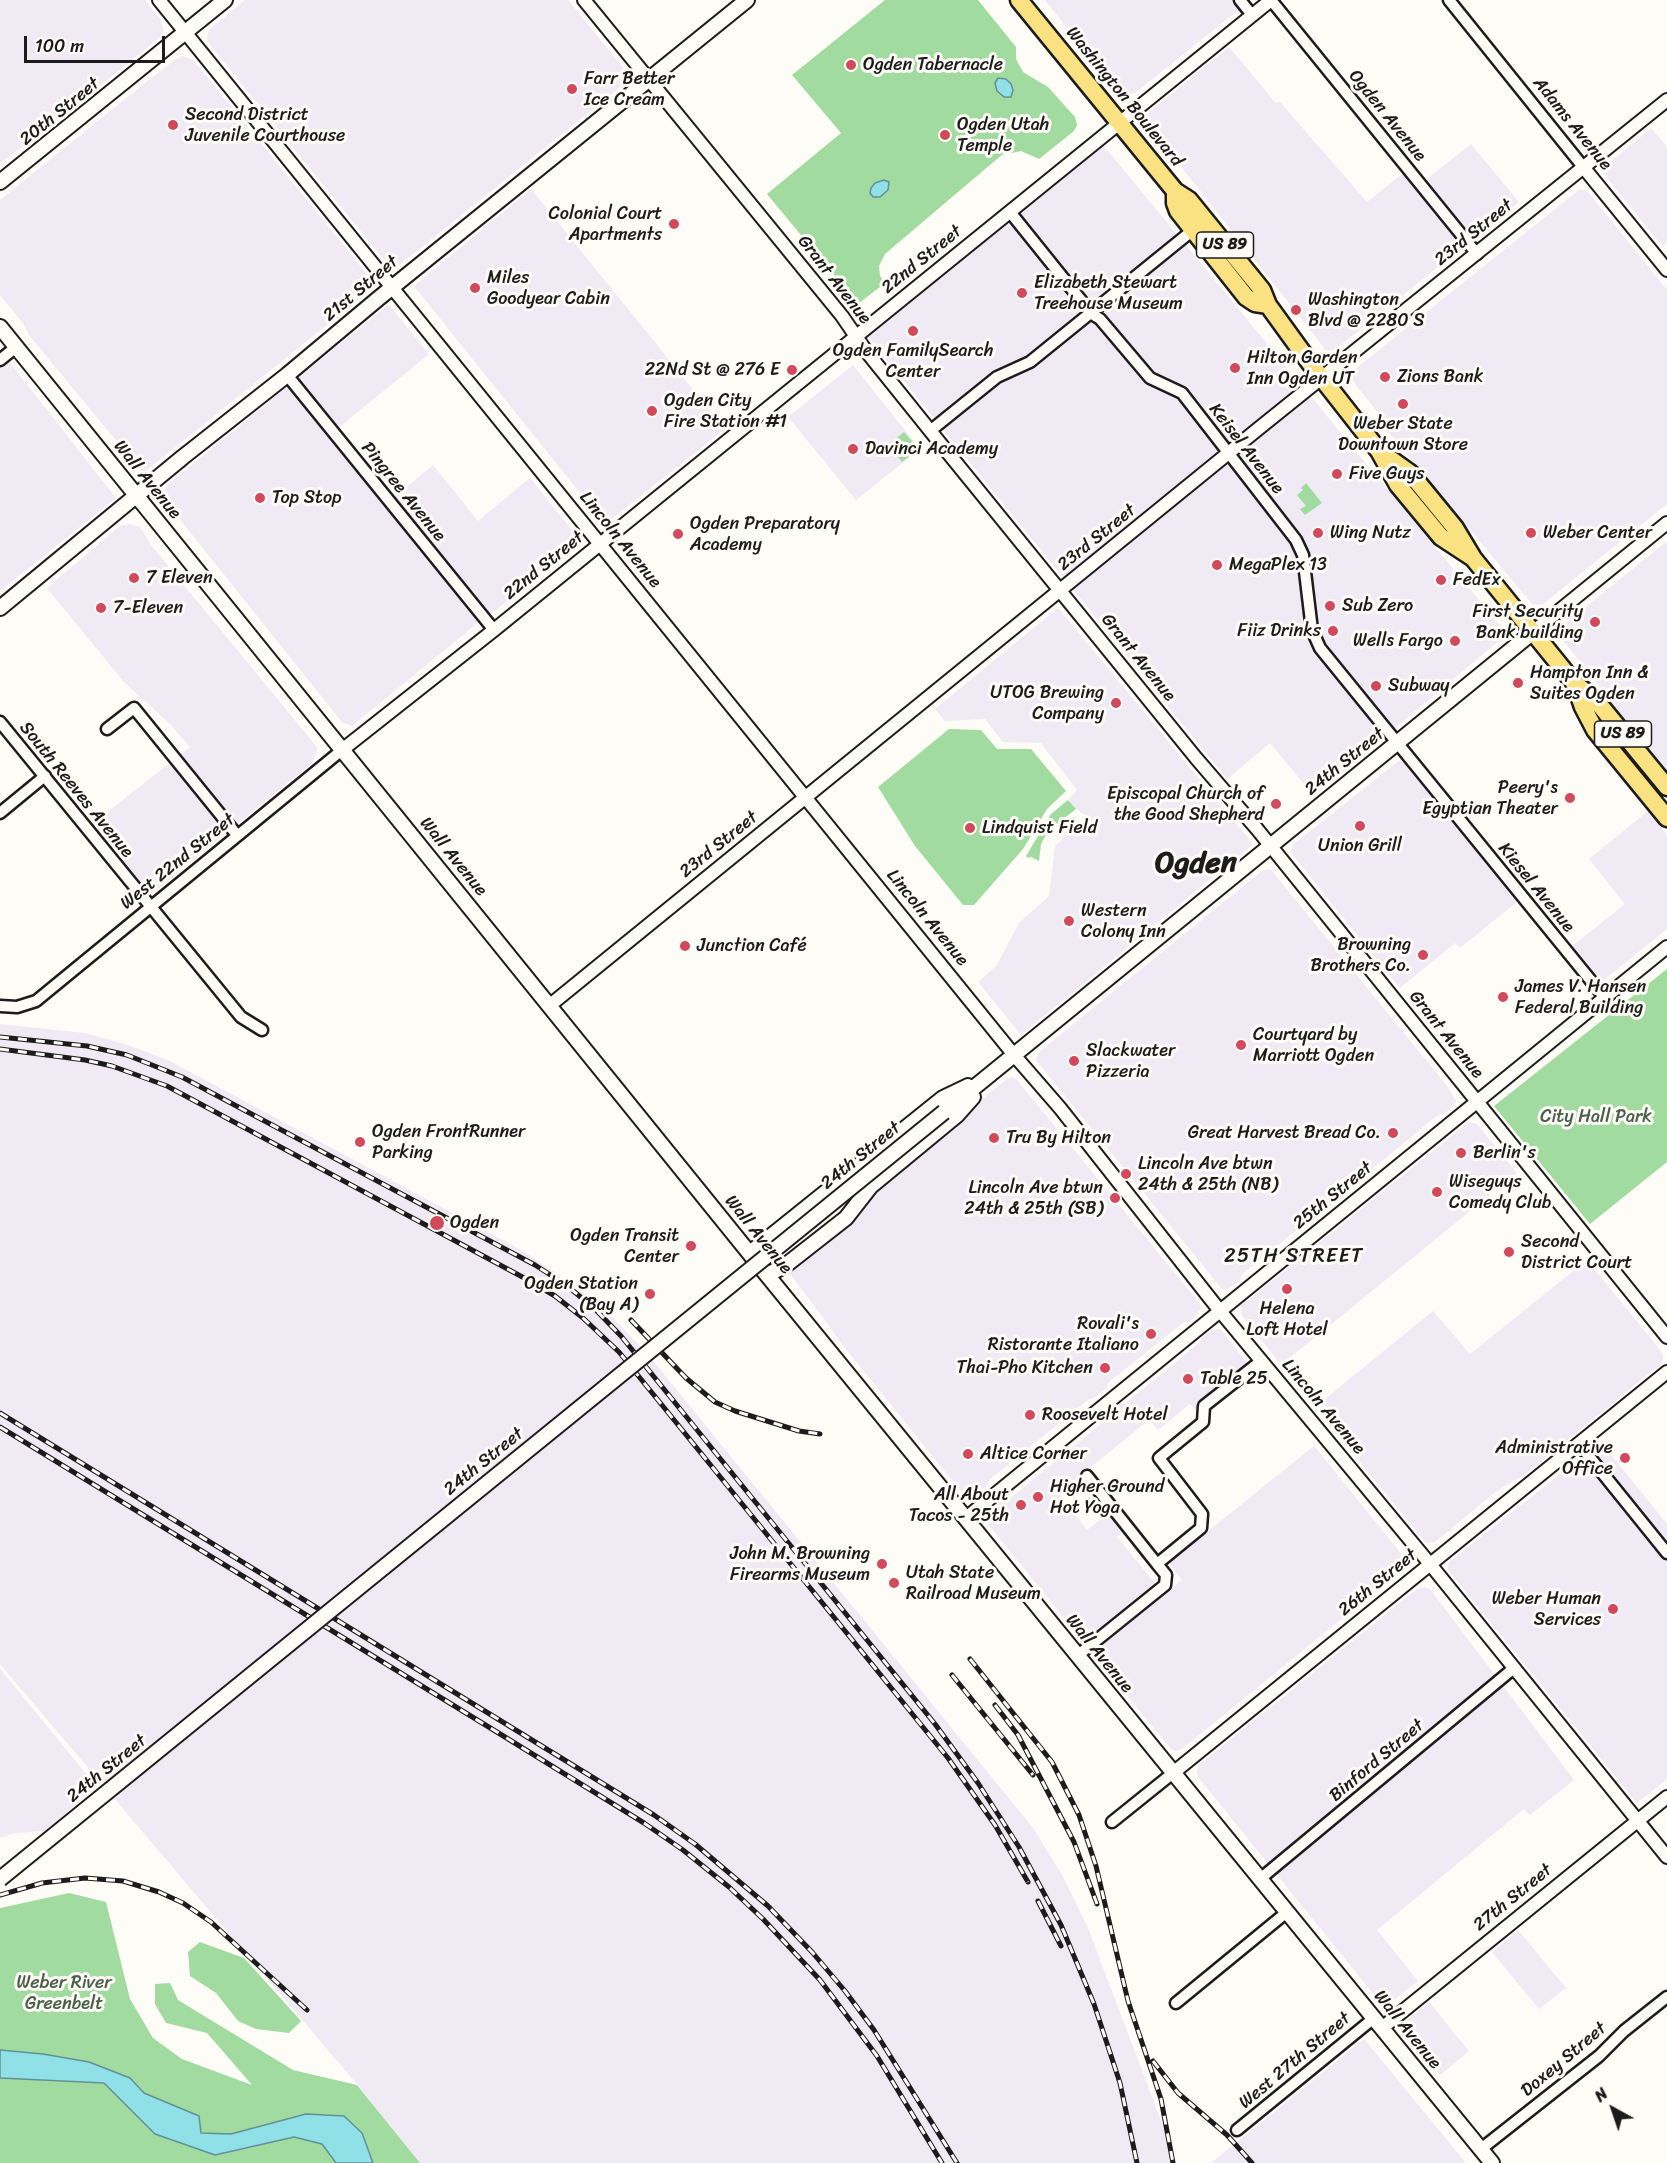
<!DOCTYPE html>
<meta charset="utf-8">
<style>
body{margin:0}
#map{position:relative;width:1667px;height:2163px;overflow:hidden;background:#fdfcf7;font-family:Sriracha,sans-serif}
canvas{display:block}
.north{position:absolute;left:1583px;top:2079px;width:60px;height:60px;-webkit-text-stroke:4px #fdfcf7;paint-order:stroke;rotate:320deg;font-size:16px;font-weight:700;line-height:24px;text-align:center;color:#1c1c1c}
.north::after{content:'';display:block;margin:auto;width:21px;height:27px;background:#1c1c1c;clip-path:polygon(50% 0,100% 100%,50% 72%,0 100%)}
.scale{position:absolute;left:24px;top:36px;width:141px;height:27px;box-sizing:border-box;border:3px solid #1c1c1c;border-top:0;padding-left:8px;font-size:18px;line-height:21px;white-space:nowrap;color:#1c1c1c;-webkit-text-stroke:4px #fdfcf7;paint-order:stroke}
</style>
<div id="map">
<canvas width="1667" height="2163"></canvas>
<div class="north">N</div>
<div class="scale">100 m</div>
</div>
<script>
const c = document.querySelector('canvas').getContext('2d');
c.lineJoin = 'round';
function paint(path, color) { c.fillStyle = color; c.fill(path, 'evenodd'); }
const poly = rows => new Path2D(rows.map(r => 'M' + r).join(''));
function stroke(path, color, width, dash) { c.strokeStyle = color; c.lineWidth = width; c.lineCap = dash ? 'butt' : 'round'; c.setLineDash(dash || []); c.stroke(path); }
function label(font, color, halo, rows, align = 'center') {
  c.font = font + ' Sriracha,sans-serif'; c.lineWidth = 6; c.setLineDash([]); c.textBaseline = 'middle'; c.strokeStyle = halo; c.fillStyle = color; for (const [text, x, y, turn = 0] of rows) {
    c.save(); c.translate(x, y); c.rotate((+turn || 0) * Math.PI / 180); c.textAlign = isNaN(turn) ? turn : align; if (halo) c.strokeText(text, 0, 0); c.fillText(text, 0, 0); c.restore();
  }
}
paint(poly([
 [0,0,145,0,161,20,164,30,160,37,43,132,0,163],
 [245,0,568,0,625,70,627,78,624,84,398,266,393,268,388,265,211,46,207,39,209,30],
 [1045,0,1234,0,1241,8,1135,93,1124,95,1117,91],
 [1229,47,1276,103,1279,101,1367,202,1406,171,1418,186,1471,144,1519,202,1336,349,1328,351,1325,349,1146,122,1147,115,1150,111],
 [182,56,193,60,371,279,372,285,370,290,147,470,142,472,29,335,23,323,0,295,0,200,140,87,176,59],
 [1651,128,1667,147,1667,242,1662,246,1601,170],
 [1103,145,1507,634,1314,796,1270,743,1227,779,867,336],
 [531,189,725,429,605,524,414,286],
 [1580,189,1588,192,1667,290,1667,504,1543,604,1533,605,1385,428,1376,410,1355,384,1352,377,1353,371],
 [388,305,391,307,429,354,337,429,298,381,298,378],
 [0,350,116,498,0,591],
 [853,365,920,449,856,500,788,417],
 [288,386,290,387,480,621,352,726,342,722,162,497,167,485],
 [433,465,478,521,530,478,579,539,579,542,491,614,487,614,393,498],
 [130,524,140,527,151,545,316,746,317,751,312,763,148,897,90,826,190,747,170,724,123,681,47,588,120,526],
 [1667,541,1667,772,1558,634,1560,628],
 [1058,608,1253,844,1021,1035,978,982,997,965,1019,923,1049,896,1055,846,1088,817,1076,809,1068,800,1077,790,1041,743,1003,742,985,719,945,721,935,709],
 [1400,760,1404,763,1517,902,1460,948,1455,943,1400,988,1292,854,1291,850,1294,844],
 [1648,811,1667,835,1667,929,1605,979,1601,980,1570,948,1625,904,1589,859],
 [1269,869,1272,871,1447,1086,1456,1101,1453,1107,1444,1114,1438,1115,1334,1200,1332,1205,1319,1216,1314,1216,1241,1275,1240,1281,1227,1289,1222,1289,1036,1060,1039,1052,1262,871],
 [0,1024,85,1033,128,1045,170,1061,523,1251,578,1288,615,1320,650,1357,1033,1828,1062,1875,1088,1928,1177,2163,420,2163,361,2089,0,1664],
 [1013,1077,1017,1080,1200,1304,1200,1310,1190,1322,1184,1322,1108,1383,1107,1388,1094,1398,1089,1399,989,1480,988,1485,973,1496,968,1497,964,1495,841,1343,830,1327,788,1271,879,1183,1008,1078],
 [1469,1122,1477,1124,1517,1173,1281,1365,1241,1314,1242,1305],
 [1587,1260,1660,1350,1663,1356,1662,1363,1526,1474,1498,1490,1435,1542,1426,1543,1315,1407,1433,1311,1470,1354],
 [1218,1329,1221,1330,1248,1364,1195,1409,1190,1404,1158,1430,1149,1420,1059,1493,1087,1530,1110,1512,1125,1530,1117,1537,1158,1587,1086,1645,988,1524,986,1513,1000,1501,1007,1501,1106,1420,1108,1414,1120,1404,1125,1404,1200,1342,1202,1337,1210,1331],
 [1601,1442,1667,1524,1667,1779,1637,1803,1448,1570,1448,1566,1449,1562],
 [1314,1446,1404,1557,1404,1568,1183,1748,1177,1751,1171,1749,1092,1653,1182,1580,1170,1565,1171,1561],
 [1424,1587,1430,1589,1574,1780,1530,1815,1524,1809,1377,1930,1418,1981,1391,2002,1385,2004,1379,2001,1198,1777,1197,1772,1199,1765,1417,1589],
 [0,1669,97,1787,44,1831,15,1833,0,1838],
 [1518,1930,1566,1988,1539,2009,1492,1952],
 [1429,2002,1469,2051,1440,2075,1404,2030,1404,2025,1407,2020],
 [1364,2039,1466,2163,1211,2163]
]), '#f0eaf5');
paint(poly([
 [885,0,978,0,1016,47,1016,59,1023,72,1048,87,1075,117,1077,125,1074,131,1039,159,1021,151,1007,154,1004,153,885,254,879,266,880,276,885,283,858,304,767,194,841,133,792,75],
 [904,432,919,449,902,462,888,445],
 [1306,483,1322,503,1305,515,1300,509,1306,506,1297,495,1303,490,1301,488],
 [949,729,981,730,997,749,1031,749,1066,791,1047,809,1023,849,974,905,963,905,915,846,878,787],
 [1068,800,1076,809,1048,831,1041,844,1039,861,1031,857,1028,858,1026,856,1051,814],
 [1667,969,1667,1162,1590,1224,1494,1106],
 [69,1893,106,1902,130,1999,153,2038,182,2059,252,2085,207,2033,166,2023,155,2004,155,1984,170,1983,178,2000,293,2070,357,2085,420,2163,373,2163,362,2133,306,2114,231,2134,200,2133,199,2116,144,2093,130,2078,89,2062,43,2054,0,2050,0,1908],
 [200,1942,244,1958,301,2021,289,2033,256,2029,238,2021,216,1993,190,1976,188,1952],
 [0,2078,104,2083,155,2134,215,2155,294,2136,322,2144,336,2163,0,2163]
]), '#a2dba0');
const water = poly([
 [998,78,1006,79,1011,84,1013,90,1011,97,1004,97,997,91,995,83,998,78],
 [884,180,889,182,888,190,880,197,873,197,870,193,871,188,875,183,884,180],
 [0,2050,43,2054,89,2062,130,2078,144,2093,199,2116,201,2133,231,2134,306,2114,344,2116,362,2133,373,2163,336,2163,322,2144,294,2137,215,2155,155,2134,104,2083,0,2078,0,2050]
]);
paint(water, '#8fe0e7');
stroke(water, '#619296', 1.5);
const minor = poly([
 [1240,0,1252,15],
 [1271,0,1477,254],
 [1449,0,1584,168],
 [1010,212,1092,314,1100,319,1150,378,1182,393,1296,540,1303,555,1312,630,1320,648,1605,998],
 [0,360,16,347],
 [287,375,494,630],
 [930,431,997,377,1030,362,1193,230],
 [0,722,241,1017,262,1030],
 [107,729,134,708,237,835],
 [0,813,45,776],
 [0,1006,17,1007,36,1001,342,750],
 [1579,1444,1667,1553],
 [1087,1476,1157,1564],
 [1077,1656,1165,1585,1166,1575,1157,1564,1201,1528,1202,1514,1159,1458,1203,1422,1204,1406,1261,1361],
 [1112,1822,1173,1773],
 [1260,1879,1514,1668],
 [1176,2003,1287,1912],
 [1237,2130,1374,2018],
 [1481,2149,1599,2056,1624,2031,1667,1997]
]);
const tertiary = poly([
 [159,0,1014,1055,1060,1108,1220,1311,1430,1564,1667,1857],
 [584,0,842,316,866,351,940,443,1196,758,1257,829,1667,1337],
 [1584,168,1667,270],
 [1533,632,1667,523],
 [342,750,494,630,1271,0],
 [549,1006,1258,429,1667,100],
 [966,1518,1667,947],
 [1173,1773,1667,1372],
 [1382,2028,1667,1797]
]);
const secondary = poly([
 [0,182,225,0],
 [0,327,767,1275,1492,2163],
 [0,608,183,457,287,375,379,298,747,0],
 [944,1112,1533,632],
 [750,1253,943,1098,968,1086],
 [767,1275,786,1265,846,1218,871,1186,957,1115,973,1097]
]);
const primary = poly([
 [1019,0,1175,191,1189,200,1262,290,1268,305,1310,363,1379,451,1398,485,1441,537,1473,558],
 [1175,191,1175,203,1178,211,1246,297,1255,303,1268,305],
 [1382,453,1410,473,1455,528,1473,558,1575,684,1594,698,1667,787],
 [1575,684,1583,707,1595,730,1667,818]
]);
stroke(minor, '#1c1c1c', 15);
stroke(tertiary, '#1c1c1c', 16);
stroke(secondary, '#1c1c1c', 18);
stroke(primary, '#1c1c1c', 21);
stroke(minor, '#fdfcf7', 10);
stroke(tertiary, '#fdfcf7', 12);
stroke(secondary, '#fdfcf7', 14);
stroke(primary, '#fae181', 16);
const rail = poly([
 [0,1037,87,1046,127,1055,182,1077,535,1265,566,1285,594,1308,621,1336,935,1724,978,1783,1019,1847,1061,1925,1094,2004,1120,2083,1137,2163],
 [0,1049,85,1060,112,1066,167,1086,528,1280,555,1296,583,1318,619,1352,948,1758,995,1825,1028,1882],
 [631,1320,686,1378,715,1402,735,1411,799,1431,820,1434],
 [0,1413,654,1815,695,1844,768,1906,812,1952,845,1991,874,2030,957,2163],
 [0,1427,505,1737,644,1823,683,1850,729,1887,763,1919,820,1980,877,2056,942,2163],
 [970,1659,1052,1762,1079,1815,1096,1866,1128,2001,1161,2099,1173,2163],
 [952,1675,1033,1775],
 [995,1705,1018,1735,1074,1842,1097,1904],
 [0,1895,42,1883,85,1878,123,1881,159,1892,183,1903,211,1922,307,2010],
 [1038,1901,1061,1946],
 [1153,2061,1178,2093,1227,2135,1252,2163]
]);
stroke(rail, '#1c1c1c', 5);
stroke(rail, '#fdfcf7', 3, [9]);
const secondaryBridge = poly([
 [0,1879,944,1112]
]);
stroke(secondaryBridge, '#1c1c1c', 18, []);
stroke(secondaryBridge, '#fdfcf7', 14);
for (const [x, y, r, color] of [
 [851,65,6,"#d1495b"],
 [572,89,6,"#d1495b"],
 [173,125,6,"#d1495b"],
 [945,135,6,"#d1495b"],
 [674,224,6,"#d1495b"],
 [475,288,6,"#d1495b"],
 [1022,293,6,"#d1495b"],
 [1296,310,6,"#d1495b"],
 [913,331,6,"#d1495b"],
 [1235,368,6,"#d1495b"],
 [792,370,6,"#d1495b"],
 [1385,377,6,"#d1495b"],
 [1403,404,6,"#d1495b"],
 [652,411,6,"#d1495b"],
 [853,449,6,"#d1495b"],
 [1337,474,6,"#d1495b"],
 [260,498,6,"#d1495b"],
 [1318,533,6,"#d1495b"],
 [1531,533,6,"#d1495b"],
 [678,534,6,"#d1495b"],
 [1217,565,6,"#d1495b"],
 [134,578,6,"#d1495b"],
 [1441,580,6,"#d1495b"],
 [1330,606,6,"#d1495b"],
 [101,608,6,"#d1495b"],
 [1595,622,6,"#d1495b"],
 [1333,631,6,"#d1495b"],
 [1455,641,6,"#d1495b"],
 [1518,683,6,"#d1495b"],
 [1376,686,6,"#d1495b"],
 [1116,703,6,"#d1495b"],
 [1570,798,6,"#d1495b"],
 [1276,804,6,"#d1495b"],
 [1360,826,6,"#d1495b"],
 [970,828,6,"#d1495b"],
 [1069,921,6,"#d1495b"],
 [685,946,6,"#d1495b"],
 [1423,955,6,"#d1495b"],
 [1503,997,6,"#d1495b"],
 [1241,1045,6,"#d1495b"],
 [1074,1061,6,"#d1495b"],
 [1393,1133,6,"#d1495b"],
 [994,1138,6,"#d1495b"],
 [360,1142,6,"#d1495b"],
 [1461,1153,6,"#d1495b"],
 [1126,1174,6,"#d1495b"],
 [1437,1192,6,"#d1495b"],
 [1115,1198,6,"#d1495b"],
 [437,1223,8,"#d1495b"],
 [691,1246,6,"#d1495b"],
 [1509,1252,6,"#d1495b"],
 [1287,1289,6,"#d1495b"],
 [650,1294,6,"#d1495b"],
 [1151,1334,6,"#d1495b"],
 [1105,1368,6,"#d1495b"],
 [1188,1379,6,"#d1495b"],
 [1030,1415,6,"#d1495b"],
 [968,1454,6,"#d1495b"],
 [1625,1458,6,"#d1495b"],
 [1038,1497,6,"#d1495b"],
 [1021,1505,6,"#d1495b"],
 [882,1564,6,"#d1495b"],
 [894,1583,6,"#d1495b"],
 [1613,1609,6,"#d1495b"]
]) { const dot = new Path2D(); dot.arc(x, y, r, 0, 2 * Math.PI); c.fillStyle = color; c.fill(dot); stroke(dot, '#fdfcf7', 2); }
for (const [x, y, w] of [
 [1225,245,57],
 [1623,734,57]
]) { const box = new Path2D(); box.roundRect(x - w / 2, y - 13, w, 26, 4.5); c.fillStyle = '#fdfcf7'; c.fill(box); stroke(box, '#1c1c1c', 1.5); }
label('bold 16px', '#1c1c1c', null, [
 ["US 89",1225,245],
 ["US 89",1623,734]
]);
label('18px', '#1c1c1c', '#fdfcf7', [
 ["Ogden Tabernacle",863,65],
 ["Farr Better",584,79],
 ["Ice Cream",584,100],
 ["Second District",185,115],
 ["Juvenile Courthouse",185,136],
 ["Ogden Utah",957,125],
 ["Temple",957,146],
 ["Colonial Court",662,214,"right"],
 ["Apartments",662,235,"right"],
 ["Miles",487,278],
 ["Goodyear Cabin",487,299],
 ["Elizabeth Stewart",1034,283],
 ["Treehouse Museum",1034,304],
 ["Washington",1308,300],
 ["Blvd @ 2280 S",1308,321],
 ["Ogden FamilySearch",913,351,"center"],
 ["Center",913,372,"center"],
 ["Hilton Garden",1247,358],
 ["Inn Ogden UT",1247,379],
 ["22Nd St @ 276 E",780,370,"right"],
 ["Zions Bank",1397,377],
 ["Ogden City",664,401],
 ["Fire Station #1",664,422],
 ["Weber State",1403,424,"center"],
 ["Downtown Store",1403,445,"center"],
 ["Davinci Academy",865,449],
 ["Five Guys",1349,474],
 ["Top Stop",272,498],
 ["Ogden Preparatory",690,524],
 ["Academy",690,545],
 ["Wing Nutz",1330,533],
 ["Weber Center",1543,533],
 ["MegaPlex 13",1229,565],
 ["7 Eleven",146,578],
 ["FedEx",1453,580],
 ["Sub Zero",1342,606],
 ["7-Eleven",113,608],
 ["First Security",1583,612,"right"],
 ["Bank building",1583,633,"right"],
 ["Fiiz Drinks",1321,631,"right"],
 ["Wells Fargo",1443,641,"right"],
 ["Hampton Inn &",1530,673],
 ["Suites Ogden",1530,694],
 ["Subway",1388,686],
 ["UTOG Brewing",1104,693,"right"],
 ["Company",1104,714,"right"],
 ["Peery's",1558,788,"right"],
 ["Egyptian Theater",1558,809,"right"],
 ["Episcopal Church of",1264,794,"right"],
 ["the Good Shepherd",1264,815,"right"],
 ["Lindquist Field",982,828],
 ["Union Grill",1360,846,"center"],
 ["Western",1081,911],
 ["Colony Inn",1081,932],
 ["Browning",1411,945,"right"],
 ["Brothers Co.",1411,966,"right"],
 ["Junction Café",697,946],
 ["James V. Hansen",1515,987],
 ["Federal Building",1515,1008],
 ["Courtyard by",1253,1035],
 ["Marriott Ogden",1253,1056],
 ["Slackwater",1086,1051],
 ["Pizzeria",1086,1072],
 ["Ogden FrontRunner",372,1132],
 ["Parking",372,1153],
 ["Great Harvest Bread Co.",1381,1133,"right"],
 ["Tru By Hilton",1006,1138],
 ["Berlin's",1473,1153],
 ["Lincoln Ave btwn",1138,1164],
 ["24th & 25th (NB)",1138,1185],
 ["Wiseguys",1449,1182],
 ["Comedy Club",1449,1203],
 ["Lincoln Ave btwn",1103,1188,"right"],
 ["24th & 25th (SB)",1103,1209,"right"],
 ["Ogden",450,1223],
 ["Ogden Transit",679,1236,"right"],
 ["Center",679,1257,"right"],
 ["Second",1521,1242],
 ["District Court",1521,1263],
 ["Ogden Station",638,1284,"right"],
 ["(Bay A)",638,1305,"right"],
 ["Helena",1287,1309,"center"],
 ["Loft Hotel",1287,1330,"center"],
 ["Rovali's",1139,1324,"right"],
 ["Ristorante Italiano",1139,1345,"right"],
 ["Thai-Pho Kitchen",1093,1368,"right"],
 ["Table 25",1200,1379],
 ["Roosevelt Hotel",1042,1415],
 ["Administrative",1613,1448,"right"],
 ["Office",1613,1469,"right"],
 ["Altice Corner",980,1454],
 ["Higher Ground",1050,1487],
 ["Hot Yoga",1050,1508],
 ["All About",1009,1495,"right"],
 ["Tacos - 25th",1009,1516,"right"],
 ["John M. Browning",870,1554,"right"],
 ["Firearms Museum",870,1575,"right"],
 ["Utah State",906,1573],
 ["Railroad Museum",906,1594],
 ["Weber Human",1601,1599,"right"],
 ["Services",1601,1620,"right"]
], 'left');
label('18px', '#1c1c1c', '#fdfcf7', [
 ["Washington Boulevard",1124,97,51],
 ["20th Street",60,112,-39],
 ["Ogden Avenue",1387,116,51],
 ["Adams Avenue",1572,124,51],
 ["23rd Street",1474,233,-39],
 ["22nd Street",922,260,-39],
 ["Grant Avenue",834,280,52],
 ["21st Street",361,289,-40],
 ["Keisel Avenue",1246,449,52],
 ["Wall Avenue",147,480,51],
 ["Pingree Avenue",403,492,51],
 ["23rd Street",1097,538,-39],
 ["Lincoln Avenue",620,540,51],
 ["22nd Street",544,566,-39],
 ["Grant Avenue",1138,658,51],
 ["24th Street",1345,762,-39],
 ["South Reeves Avenue",76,790,51],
 ["23rd Street",719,845,-39],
 ["Wall Avenue",453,857,51],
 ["West 22nd Street",178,862,-39],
 ["Kiesel Avenue",1536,888,51],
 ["Lincoln Avenue",927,918,51],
 ["Grant Avenue",1446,1035,51],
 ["24th Street",861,1156,-39],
 ["25th Street",1333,1196,-39],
 ["Wall Avenue",758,1235,51],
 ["Lincoln Avenue",1323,1407,50],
 ["24th Street",484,1462,-39],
 ["26th Street",1378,1583,-39],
 ["Wall Avenue",1099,1654,51],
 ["Binford Street",1377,1761,-40],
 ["24th Street",107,1769,-39],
 ["27th Street",1513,1898,-39],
 ["Wall Avenue",1407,2030,51],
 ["Doxey Street",1564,2060,-40],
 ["West 27th Street",1295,2061,-40]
]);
label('18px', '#4b5f4a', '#fdfcf7', [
 ["City Hall Park",1596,1117],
 ["Weber River",64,1983],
 ["Greenbelt",64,2004]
]);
c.letterSpacing = '1.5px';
label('20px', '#1c1c1c', '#fdfcf7', [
 ["25TH STREET",1294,1257]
]);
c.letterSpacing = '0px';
label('bold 30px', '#1c1c1c', '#fdfcf7', [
 ["Ogden",1196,864]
]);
</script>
